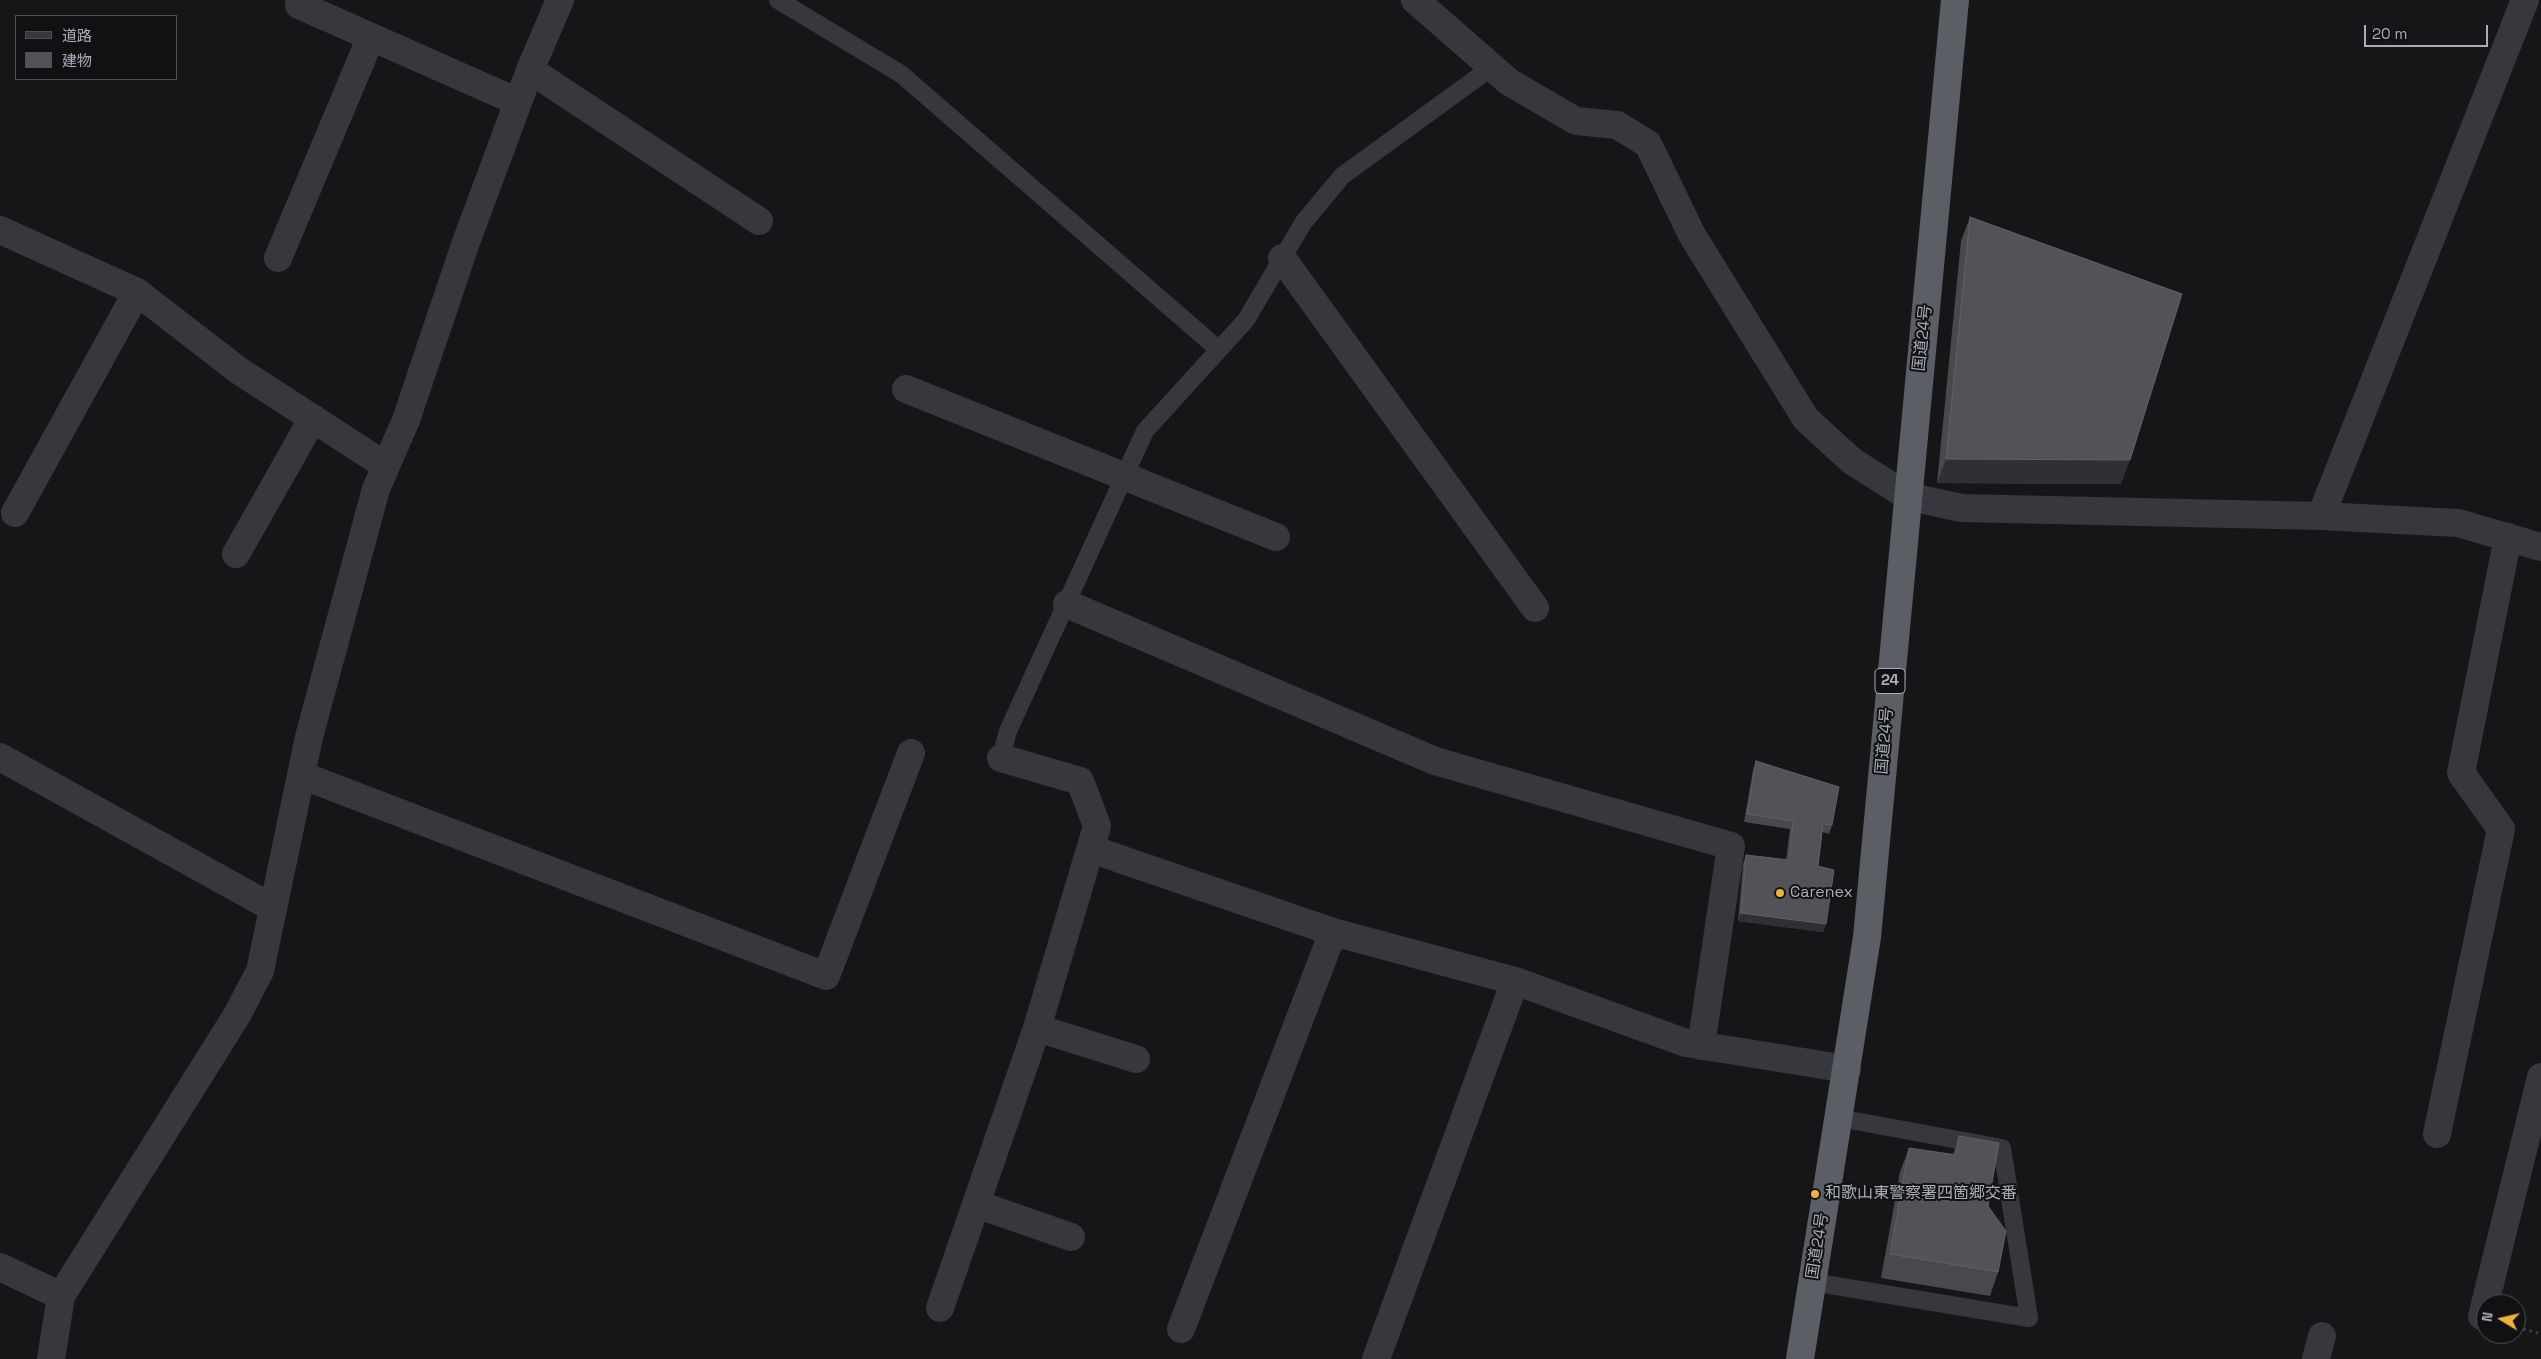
<!DOCTYPE html>
<meta charset="utf-8">
<style>
body{margin:0}
#map{position:relative;width:2541px;height:1359px;overflow:hidden;background:#161618;font-family:"Space Grotesk","Noto Sans JP",sans-serif}
canvas{display:block}
.legend{position:absolute;left:15px;top:15px;width:162px;height:65px;box-sizing:border-box;background:#111113;border:1px solid #4d4f55;margin:0;padding:6px 9px;list-style:none;font-size:15px;color:#a8adb8}
.legend li{display:flex;align-items:center;gap:10px;height:25px}
.legend b{width:25px;border:1px solid #4d4f55}
.north{position:absolute;left:2476px;top:1294px;width:50px;height:50px;box-sizing:border-box;background:#111113;border:1px solid #4d4f55;border-radius:50%;rotate:279deg;font-size:14px;font-weight:700;line-height:20px;text-align:center;color:#a8adb8}
.north::after{content:'';display:block;margin:auto;width:18px;height:22px;background:#f2b134;clip-path:polygon(50% 0,100% 100%,50% 72%,0 100%)}
.scale{position:absolute;left:2364px;top:25px;width:124px;height:22px;box-sizing:border-box;border:2px solid #a8adb8;border-top:0;padding-left:6px;font-size:15px;line-height:18px;white-space:nowrap;color:#a8adb8;-webkit-text-stroke:4px #111113;paint-order:stroke}
</style>
<div id="map">
<canvas width="2541" height="1359"></canvas>
<ul class="legend">
<li><b style="height:6px;background:#37383d"></b>道路</li>
<li><b style="height:14px;background:#525359"></b>建物</li>
</ul>
<div class="north">N</div>
<div class="scale">20 m</div>
</div>
<script>
const c = document.querySelector('canvas').getContext('2d');
c.lineJoin = 'round';
const poly = rows => new Path2D(rows.map(r => 'M' + r).join(''));
function stroke(path, color, width, dash) { c.strokeStyle = color; c.lineWidth = width; c.lineCap = dash ? 'butt' : 'round'; c.setLineDash(dash || []); c.stroke(path); }
function paint(path, color) { c.fillStyle = color; c.fill(path, 'evenodd'); }
function label(font, color, halo, rows, align = 'center') {
  c.font = font + ' "Space Grotesk","Noto Sans JP",sans-serif'; c.lineWidth = 4; c.setLineDash([]); c.textBaseline = 'middle'; c.strokeStyle = halo; c.fillStyle = color; for (const [text, x, y, turn = 0] of rows) {
    c.save(); c.translate(x, y); c.rotate((+turn || 0) * Math.PI / 180); c.textAlign = isNaN(turn) ? turn : align; if (halo) c.strokeText(text, 0, 0); c.fillText(text, 0, 0); c.restore();
  }
}
stroke(poly([
 [2517,1327,2541,1334]
]), '#3d3f44', 3, [2.5, 4]);
stroke(poly([
 [778,0,901,74,1218,349],
 [1001,758,1008,731,1145,431,1246,320,1303,223,1342,176,1492,67],
 [1812,1282,2029,1318,2002,1148,1839,1118]
]), '#37383d', 18);
stroke(poly([
 [1415,0,1509,82,1576,121,1617,125,1648,144,1692,235,1806,419,1852,461,1907,496,1961,508,2321,516,2458,523,2541,547],
 [299,5,518,102],
 [530,70,759,221],
 [0,230,137,292,238,370,386,466],
 [278,258,371,37],
 [1282,258,1535,608],
 [906,389,1276,537],
 [15,513,137,292],
 [2321,516,2525,0],
 [236,554,313,418],
 [1067,604,1435,761,1731,846,1701,1046],
 [0,757,273,908],
 [301,775,826,976,911,753],
 [1091,849,1333,932,1515,981,1686,1043,1847,1069],
 [1037,1028,1136,1059],
 [2437,1134,2501,829,2461,773,2508,537],
 [976,1204,1071,1237],
 [0,1267,61,1296],
 [940,1308,1037,1028,1097,826,1080,781,1001,758],
 [2482,1316,2541,1077],
 [1181,1329,1333,932],
 [51,1359,61,1296,237,1015,260,971,309,737,376,489,406,420,465,245,530,70,560,0],
 [1376,1359,1515,981],
 [2316,1359,2322,1336]
]), '#37383d', 28);
stroke(poly([
 [1800,1359,1867,937,1955,0]
]), '#5b5e65', 28);
paint(poly([
 [1970,217,2121,484,1937,483,1961,241],
 [1756,761,1832,825,1829,834,1822,832,1818,866,1826,924,1823,932,1738,921,1743,864,1746,855,1786,860,1790,829,1744,822,1753,770],
 [1959,1136,1998,1272,1990,1296,1881,1278,1900,1172,1909,1148,1953,1154]
]), '#47494d');
paint(poly([
 [1946,459,2130,460,2121,484,1937,483],
 [1741,913,1826,924,1823,932,1738,921]
]), '#2f3033');
const building = poly([
 [1970,217,2182,294,2130,460,1946,459,1970,217],
 [1756,761,1839,787,1832,825,1823,824,1818,866,1834,870,1826,924,1741,913,1746,855,1789,860,1793,821,1747,814,1756,761],
 [1959,1136,1999,1143,1988,1206,2006,1231,1998,1272,1890,1254,1909,1148,1956,1155,1959,1136]
]);
paint(building, '#525359');
stroke(building, '#5f6168', 1);
for (const [x, y, r, color] of [
 [1780,893,5,"#f2b134"],
 [1815,1194,5,"#f2b134"]
]) { const dot = new Path2D(); dot.arc(x, y, r, 0, 2 * Math.PI); c.fillStyle = color; c.fill(dot); stroke(dot, '#111113', 2); }
for (const [x, y, w] of [
 [1890,681,30]
]) { const box = new Path2D(); box.roundRect(x - w / 2, y - 12.5, w, 25, 4); c.fillStyle = '#111113'; c.fill(box); stroke(box, '#a8adb8', 1); }
label('bold 15px', '#a8adb8', null, [
 ["24",1890,681]
]);
label('16px', '#a8adb8', '#111113', [
 ["国道24号",1923,338,-84],
 ["国道24号",1885,741,-85],
 ["国道24号",1818,1246,-81]
]);
label('16px', '#a8adb8', '#111113', [
 ["Carenex",1790,893],
 ["和歌山東警察署四箇郷交番",1825,1194]
], 'left');
</script>
